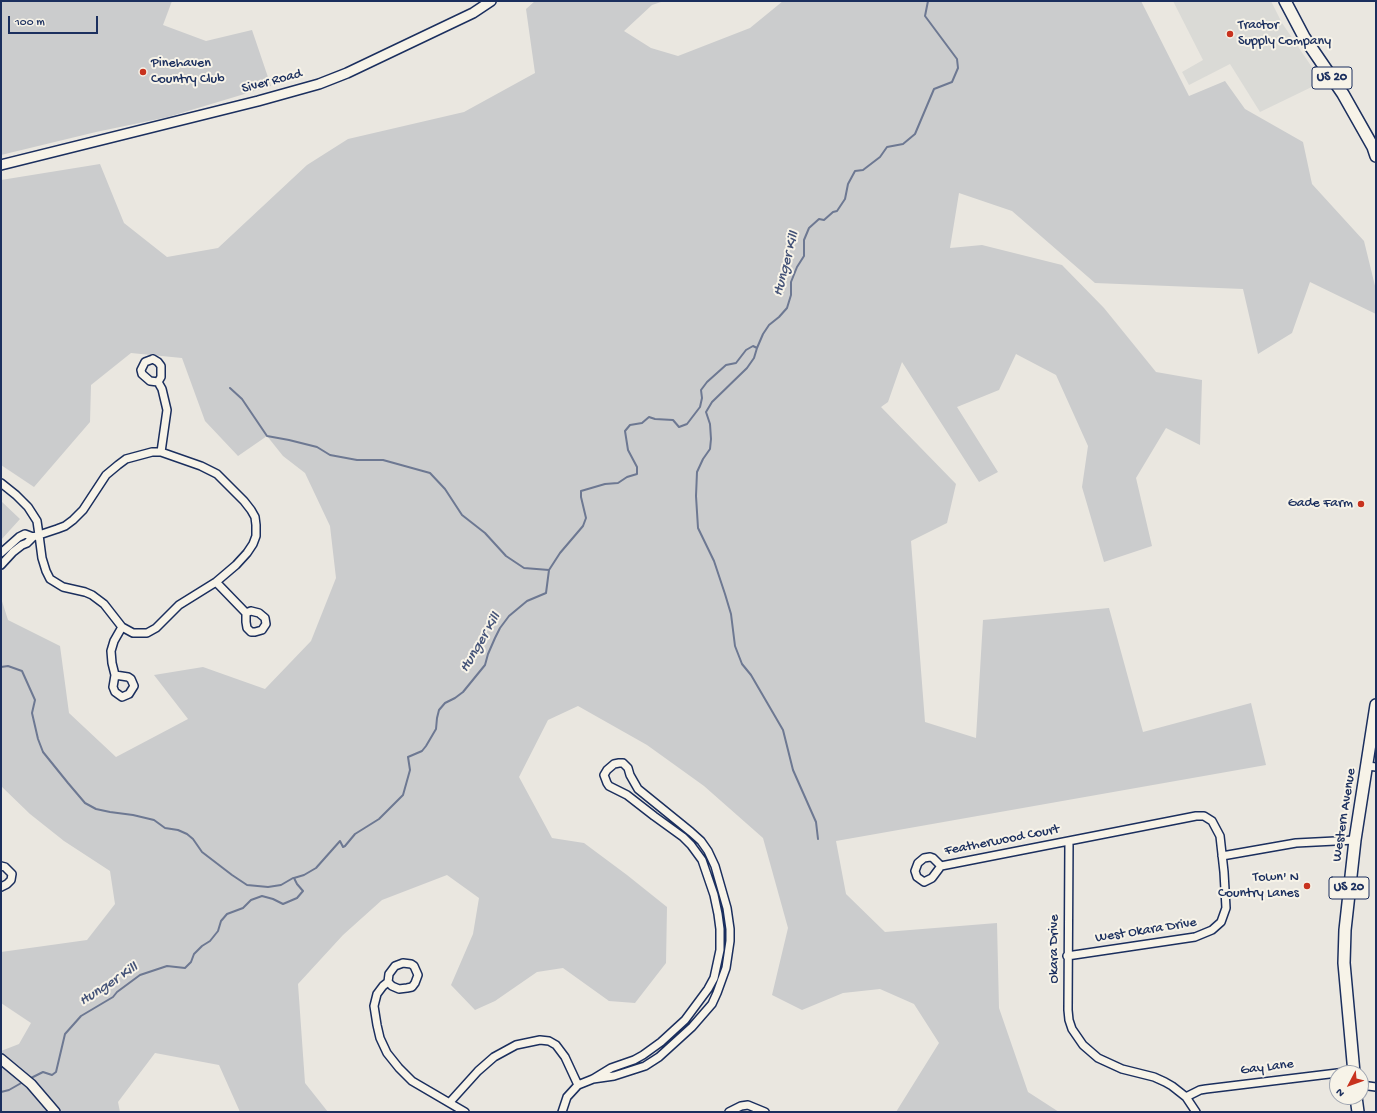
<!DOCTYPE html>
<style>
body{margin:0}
#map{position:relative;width:1377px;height:1113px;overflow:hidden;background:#eae7e0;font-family:"Gochi Hand",sans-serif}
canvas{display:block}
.frame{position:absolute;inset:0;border:2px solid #1b2f5e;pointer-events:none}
.north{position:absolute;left:1329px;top:1065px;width:40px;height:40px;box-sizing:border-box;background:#f7f3e8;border:1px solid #9fa5b1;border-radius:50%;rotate:229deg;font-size:11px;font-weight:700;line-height:16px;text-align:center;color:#1b2f5e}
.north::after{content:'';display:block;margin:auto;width:14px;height:18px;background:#c8321e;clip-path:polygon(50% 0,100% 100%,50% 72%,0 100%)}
.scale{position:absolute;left:8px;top:16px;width:90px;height:18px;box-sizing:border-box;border:2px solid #1b2f5e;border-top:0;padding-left:5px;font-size:12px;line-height:14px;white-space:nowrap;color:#1b2f5e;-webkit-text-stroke:3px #f7f3e8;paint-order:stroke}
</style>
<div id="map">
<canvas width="1377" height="1113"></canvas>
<div class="frame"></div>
<div class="north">N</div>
<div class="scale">100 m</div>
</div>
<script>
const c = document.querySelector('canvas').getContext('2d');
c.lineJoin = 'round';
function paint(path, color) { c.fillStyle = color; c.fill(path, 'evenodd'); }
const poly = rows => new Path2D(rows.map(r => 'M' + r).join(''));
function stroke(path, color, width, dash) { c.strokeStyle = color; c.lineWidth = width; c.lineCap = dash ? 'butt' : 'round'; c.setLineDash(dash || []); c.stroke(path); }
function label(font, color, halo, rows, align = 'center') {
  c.font = font + ' "Gochi Hand",sans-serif'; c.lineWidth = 4; c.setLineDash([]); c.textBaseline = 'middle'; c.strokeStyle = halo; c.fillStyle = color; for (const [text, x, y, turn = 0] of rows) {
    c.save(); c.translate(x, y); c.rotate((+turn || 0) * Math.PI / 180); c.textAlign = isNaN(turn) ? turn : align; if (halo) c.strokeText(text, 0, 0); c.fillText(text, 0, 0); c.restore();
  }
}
paint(poly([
 [1173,1,1271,1,1282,23,1322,82,1260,112,1230,64,1189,85,1182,72,1203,60]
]), '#dadad6');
paint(poly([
 [1,1,172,1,163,25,206,41,252,30,271,86,168,117,96,132,1,155],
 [535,1,664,1,652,5,624,31,651,48,678,56,750,28,783,1,1141,1,1189,96,1225,81,1245,109,1303,142,1312,184,1364,241,1376,290,1376,314,1310,282,1292,333,1258,354,1243,289,1095,283,1012,211,959,193,950,248,982,245,1062,265,1104,308,1156,372,1202,380,1200,445,1166,428,1136,478,1152,546,1104,562,1082,487,1088,446,1056,375,1016,354,999,390,957,407,998,472,979,482,902,362,888,402,881,407,956,484,947,523,911,541,925,722,976,738,983,620,1109,608,1143,732,1251,703,1266,765,836,841,846,894,885,932,997,923,999,1008,1028,1092,1059,1112,896,1112,939,1043,914,1004,880,989,843,993,802,1010,772,995,788,928,763,838,704,786,647,745,578,706,548,720,519,777,552,838,584,843,627,875,667,907,666,963,635,1003,609,1001,563,968,537,972,495,1001,475,1010,451,985,473,934,479,898,447,875,382,900,343,935,298,984,305,1083,328,1112,240,1112,219,1065,155,1053,118,1102,120,1112,1,1112,1,1051,19,1044,31,1023,1,1003,1,952,87,940,115,904,110,871,64,841,30,814,1,786,1,598,8,620,60,646,69,713,116,757,188,719,154,675,203,667,265,689,311,641,336,578,330,526,305,473,283,456,267,436,238,456,205,421,182,358,131,353,91,385,90,422,34,487,1,465,1,180,100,164,124,223,167,257,218,248,307,165,348,139,464,112,535,73,526,9],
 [1,501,20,519,1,540]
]), '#cbcccd');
stroke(poly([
 [757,348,754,358,747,368,712,402,706,412,710,424,711,439,710,449,703,459,697,472,696,496,698,528,714,561,725,594,731,614,735,646,742,664,751,675,783,730,793,770,816,822,818,839],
 [230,388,242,399,267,436,289,440,317,447,330,455,357,460,383,460,430,473,445,489,462,515,485,533,506,556,524,568,549,570],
 [1,667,8,666,22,671,35,700,32,713,38,739,43,752,68,783,85,803,96,809,110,812,133,815,154,820,165,828,178,830,187,834,193,839,202,852,232,875,247,885,268,887,281,885,293,878],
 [29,1079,43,1072,52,1075,56,1072,65,1034,81,1016,113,997,117,992,140,975,167,966,185,968,191,962,194,954,202,946,210,941,218,931,221,921,227,914,243,908,251,900,262,896,273,899,283,904,297,898,303,891,297,884,294,878,304,875,316,868,340,841,343,847,345,846,355,834,379,819,403,795,410,770,408,757,422,751,426,746,436,729,437,718,439,710,445,703,455,698,463,692,485,665,488,654,495,638,500,628,509,616,527,601,546,593,549,570,560,553,583,526,586,518,581,497,581,491,605,484,618,483,627,477,637,474,637,467,628,450,625,431,630,425,642,423,649,417,655,419,673,420,679,427,687,424,700,407,702,398,701,390,707,382,726,365,736,363,746,350,753,346,757,348,763,334,769,325,779,317,787,308,791,295,791,282,797,267,804,256,804,240,809,228,819,219,824,220,833,212,837,211,845,199,848,184,855,171,863,170,880,157,887,147,903,144,915,134,934,89,952,82,958,68,957,59,925,16,928,1],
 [1,1092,9,1090,23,1082]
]), '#6d7892', 2);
const minor = poly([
 [153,359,158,362,161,366,161,377,158,382,150,381,142,374,141,370,145,362,153,359],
 [158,382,162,389,167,410,161,452],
 [1,483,16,495,28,507,37,521,39,535,42,558,46,571,50,579,63,587,85,592,92,595,104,604,122,627,133,633,147,633,156,628,179,605,216,582,236,565,247,553,253,544,256,536,256,525,255,517,251,510,244,501,217,474,201,466,161,452,152,452,126,459,118,465,106,475,83,510,73,520,65,526,57,529,33,537,25,534,19,537,1,553],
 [1,565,13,552,22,545,27,543,33,537],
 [216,582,246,613],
 [251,611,259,613,265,618,266,624,262,630,255,632,251,632,247,628,246,622,246,613,251,611],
 [115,675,128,677,131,679,134,686,129,694,122,697,115,692,113,687,115,675],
 [115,675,112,663,111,651,114,641,122,627],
 [1367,766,1376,767],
 [1069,841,1068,1010,1069,1020,1072,1029,1083,1045,1098,1058,1122,1069,1154,1077,1165,1082,1172,1086,1186,1097,1196,1112],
 [1222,856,1296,843,1355,840],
 [930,857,933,858,941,866,932,878,924,882,917,877,915,871,918,863,924,858,930,857],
 [1,866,5,867,12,874,11,880,7,884,1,887],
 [941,866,1196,816,1204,816,1212,821,1220,836,1224,872,1226,908,1221,922,1212,930,1195,937,1067,956],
 [403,963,411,964,414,966,418,975,415,983,412,987,407,988,399,989,392,986,388,982,389,974,395,966,403,963],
 [388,982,383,986,377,994,374,1006,377,1025,380,1038,387,1053,399,1068,412,1081,465,1112],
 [1361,1085,1376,1087],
 [1186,1097,1200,1090,1206,1089,1354,1071],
 [450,1102,478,1071,494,1057,516,1045,540,1040,549,1041,556,1045,565,1057,578,1085],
 [562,1112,567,1097,578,1085,593,1079,611,1068,634,1060,643,1055,661,1042,685,1020,708,989,714,978,720,950,720,929,718,914,714,895,702,860,691,845,683,837,654,816,627,795,609,786,607,783,604,775,607,770,614,764,619,763,623,763,628,768,630,775,638,789,691,832,701,841,708,851,715,866,727,908,730,929,730,941,726,968,717,993,712,1004,692,1027,659,1057,645,1066,614,1076,593,1079],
 [729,1112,741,1106,748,1105,765,1112]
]);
const tertiary = poly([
 [1,165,258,101,319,84,347,73,473,13,491,1],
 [1,1059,31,1084,55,1112]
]);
const primary = poly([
 [1285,1,1304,37,1343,94,1373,147,1376,156],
 [1354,1073,1344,963,1345,930,1355,840,1376,705],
 [1356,1097,1358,1112]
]);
stroke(minor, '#1b2f5e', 10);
stroke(tertiary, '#1b2f5e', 12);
stroke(primary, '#1b2f5e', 14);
stroke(minor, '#f7f3e8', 7);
stroke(tertiary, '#f7f3e8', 9);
stroke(primary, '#f7f3e8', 11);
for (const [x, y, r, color] of [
 [1230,34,4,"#c8321e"],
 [143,72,4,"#c8321e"],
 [1361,504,4,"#c8321e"],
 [1307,886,4,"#c8321e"]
]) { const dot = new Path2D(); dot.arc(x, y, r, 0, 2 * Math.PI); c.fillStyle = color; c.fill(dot); stroke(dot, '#f7f3e8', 1.5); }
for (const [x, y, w] of [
 [1332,78,40],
 [1349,888,40]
]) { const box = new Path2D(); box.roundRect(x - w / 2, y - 11, w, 22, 3); c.fillStyle = '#f7f3e8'; c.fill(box); stroke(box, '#1b2f5e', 1); }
label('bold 13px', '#1b2f5e', null, [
 ["US 20",1332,78],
 ["US 20",1349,888]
]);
label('14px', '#1b2f5e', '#f7f3e8', [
 ["Tractor",1238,26],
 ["Supply Company",1238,42],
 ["Pinehaven",151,64],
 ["Country Club",151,80],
 ["Gade Farm",1353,504,"right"],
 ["Town' N",1299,878,"right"],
 ["Country Lanes",1299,894,"right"]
], 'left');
label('14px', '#1b2f5e', '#f7f3e8', [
 ["Siver Road",272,82,-15],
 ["Western Avenue",1345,815,-81],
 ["Featherwood Court",1002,841,-11],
 ["West Okara Drive",1146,931,-9],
 ["Okara Drive",1055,949,-90],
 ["Gay Lane",1267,1068,-7]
]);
label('italic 15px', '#445378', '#f7f3e8', [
 ["Hunger Kill",787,264,-75],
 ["Hunger Kill",481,643,-59],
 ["Hunger Kill",109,985,-33]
]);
</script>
